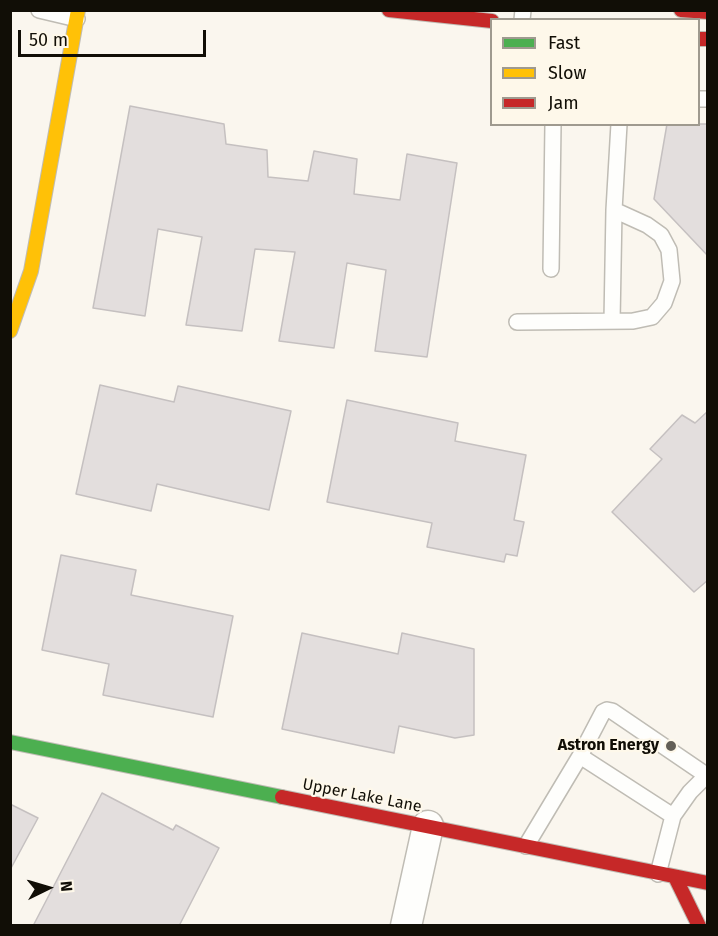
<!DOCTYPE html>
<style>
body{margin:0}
#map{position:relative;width:718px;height:936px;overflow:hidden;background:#faf6ee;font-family:"Fira Sans",sans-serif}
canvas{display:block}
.frame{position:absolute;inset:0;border:12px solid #110e06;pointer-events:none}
.legend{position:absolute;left:490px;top:18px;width:210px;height:108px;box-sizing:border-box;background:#fef8ea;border:2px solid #9f9a8f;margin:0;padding:8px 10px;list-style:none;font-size:18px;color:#110e06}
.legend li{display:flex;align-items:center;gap:12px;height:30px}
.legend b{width:30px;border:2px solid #9f9a8f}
.north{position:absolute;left:18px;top:858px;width:60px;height:60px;-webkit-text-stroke:4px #fef8ea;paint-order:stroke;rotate:85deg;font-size:16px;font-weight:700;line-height:24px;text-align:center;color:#110e06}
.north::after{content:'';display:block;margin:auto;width:21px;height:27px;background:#110e06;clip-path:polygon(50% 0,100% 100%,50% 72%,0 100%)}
.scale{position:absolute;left:18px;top:30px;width:188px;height:27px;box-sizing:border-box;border:3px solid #110e06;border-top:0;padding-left:8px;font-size:18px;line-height:21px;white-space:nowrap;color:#110e06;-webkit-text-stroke:4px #fef8ea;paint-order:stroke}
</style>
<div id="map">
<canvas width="718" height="936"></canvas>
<div class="frame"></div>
<ul class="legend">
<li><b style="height:8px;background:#4caf50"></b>Fast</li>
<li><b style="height:8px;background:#ffc107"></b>Slow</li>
<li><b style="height:8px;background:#c62828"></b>Jam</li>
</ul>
<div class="north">N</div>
<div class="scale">50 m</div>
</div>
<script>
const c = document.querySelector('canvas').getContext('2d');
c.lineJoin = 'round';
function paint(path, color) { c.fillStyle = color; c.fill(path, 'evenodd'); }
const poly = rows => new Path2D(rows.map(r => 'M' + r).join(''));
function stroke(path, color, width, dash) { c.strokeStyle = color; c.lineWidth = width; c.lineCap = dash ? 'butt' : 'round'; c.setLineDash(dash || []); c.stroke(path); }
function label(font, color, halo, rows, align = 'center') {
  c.font = font + ' "Fira Sans",sans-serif'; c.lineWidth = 4.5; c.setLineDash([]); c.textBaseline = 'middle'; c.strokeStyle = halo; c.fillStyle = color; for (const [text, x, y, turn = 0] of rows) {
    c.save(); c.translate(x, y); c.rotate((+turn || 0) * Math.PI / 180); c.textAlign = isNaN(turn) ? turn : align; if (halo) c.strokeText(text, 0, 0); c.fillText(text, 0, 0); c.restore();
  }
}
const building = poly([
 [130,106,224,124,226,144,267,150,268,177,308,181,314,151,357,159,354,194,400,200,407,154,457,163,427,357,375,351,386,270,347,263,334,348,279,341,295,252,255,249,242,331,186,325,202,237,158,229,145,316,93,308,130,106],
 [667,124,708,124,708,256,654,199,667,124],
 [100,385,174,402,178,386,291,411,269,510,157,484,151,511,76,494,100,385],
 [347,400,458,423,455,441,526,455,514,520,524,522,517,556,506,554,504,562,427,547,432,523,327,502,347,400],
 [708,411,708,580,694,592,612,512,662,459,650,449,682,415,695,423,708,411],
 [61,555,136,570,131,595,233,616,213,717,103,695,109,664,42,650,61,555],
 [302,633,398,654,402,633,474,649,474,735,455,738,399,726,394,753,282,729,302,633],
 [102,793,173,830,176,825,219,848,179,926,33,926,102,793],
 [10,804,38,818,10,870,10,804]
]);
paint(building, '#e3dedd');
stroke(building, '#c5c0c0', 1.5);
const lane = poly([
 [39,10,77,19],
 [522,20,523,10],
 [698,99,708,99],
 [551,269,553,124],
 [612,321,614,210,619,124],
 [517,322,633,321,652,317,664,303,672,281,669,250,661,235,647,225,614,210],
 [580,756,673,816],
 [526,846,580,756,603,712,607,710,612,711,706,775],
 [658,874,673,816,690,792,708,774]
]);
const street = poly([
 [406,926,428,826]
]);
const fast = poly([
 [10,742,282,797]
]);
const slow = poly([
 [10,331,31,271,78,10]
]);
const jam = poly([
 [389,10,492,21],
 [681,10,708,12],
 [698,39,708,39],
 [282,797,708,883],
 [675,877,699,926]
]);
stroke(lane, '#bfbcb4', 18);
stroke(street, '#bfbcb4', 33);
stroke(fast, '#bfbcb4', 16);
stroke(slow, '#bfbcb4', 16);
stroke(jam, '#bfbcb4', 16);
stroke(lane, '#fefefc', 15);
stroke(street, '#fefefc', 30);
stroke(fast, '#4caf50', 14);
stroke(slow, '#ffc107', 14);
stroke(jam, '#c62828', 14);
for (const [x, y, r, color] of [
 [671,746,6,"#635f57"]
]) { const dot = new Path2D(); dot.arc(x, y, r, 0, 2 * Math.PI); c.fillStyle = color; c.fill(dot); stroke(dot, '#fef8ea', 2); }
label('bold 16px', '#110e06', '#fef8ea', [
 ["Astron Energy",659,746]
], 'right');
label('16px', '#110e06', '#fef8ea', [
 ["Upper Lake Lane",362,796,11]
]);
</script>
